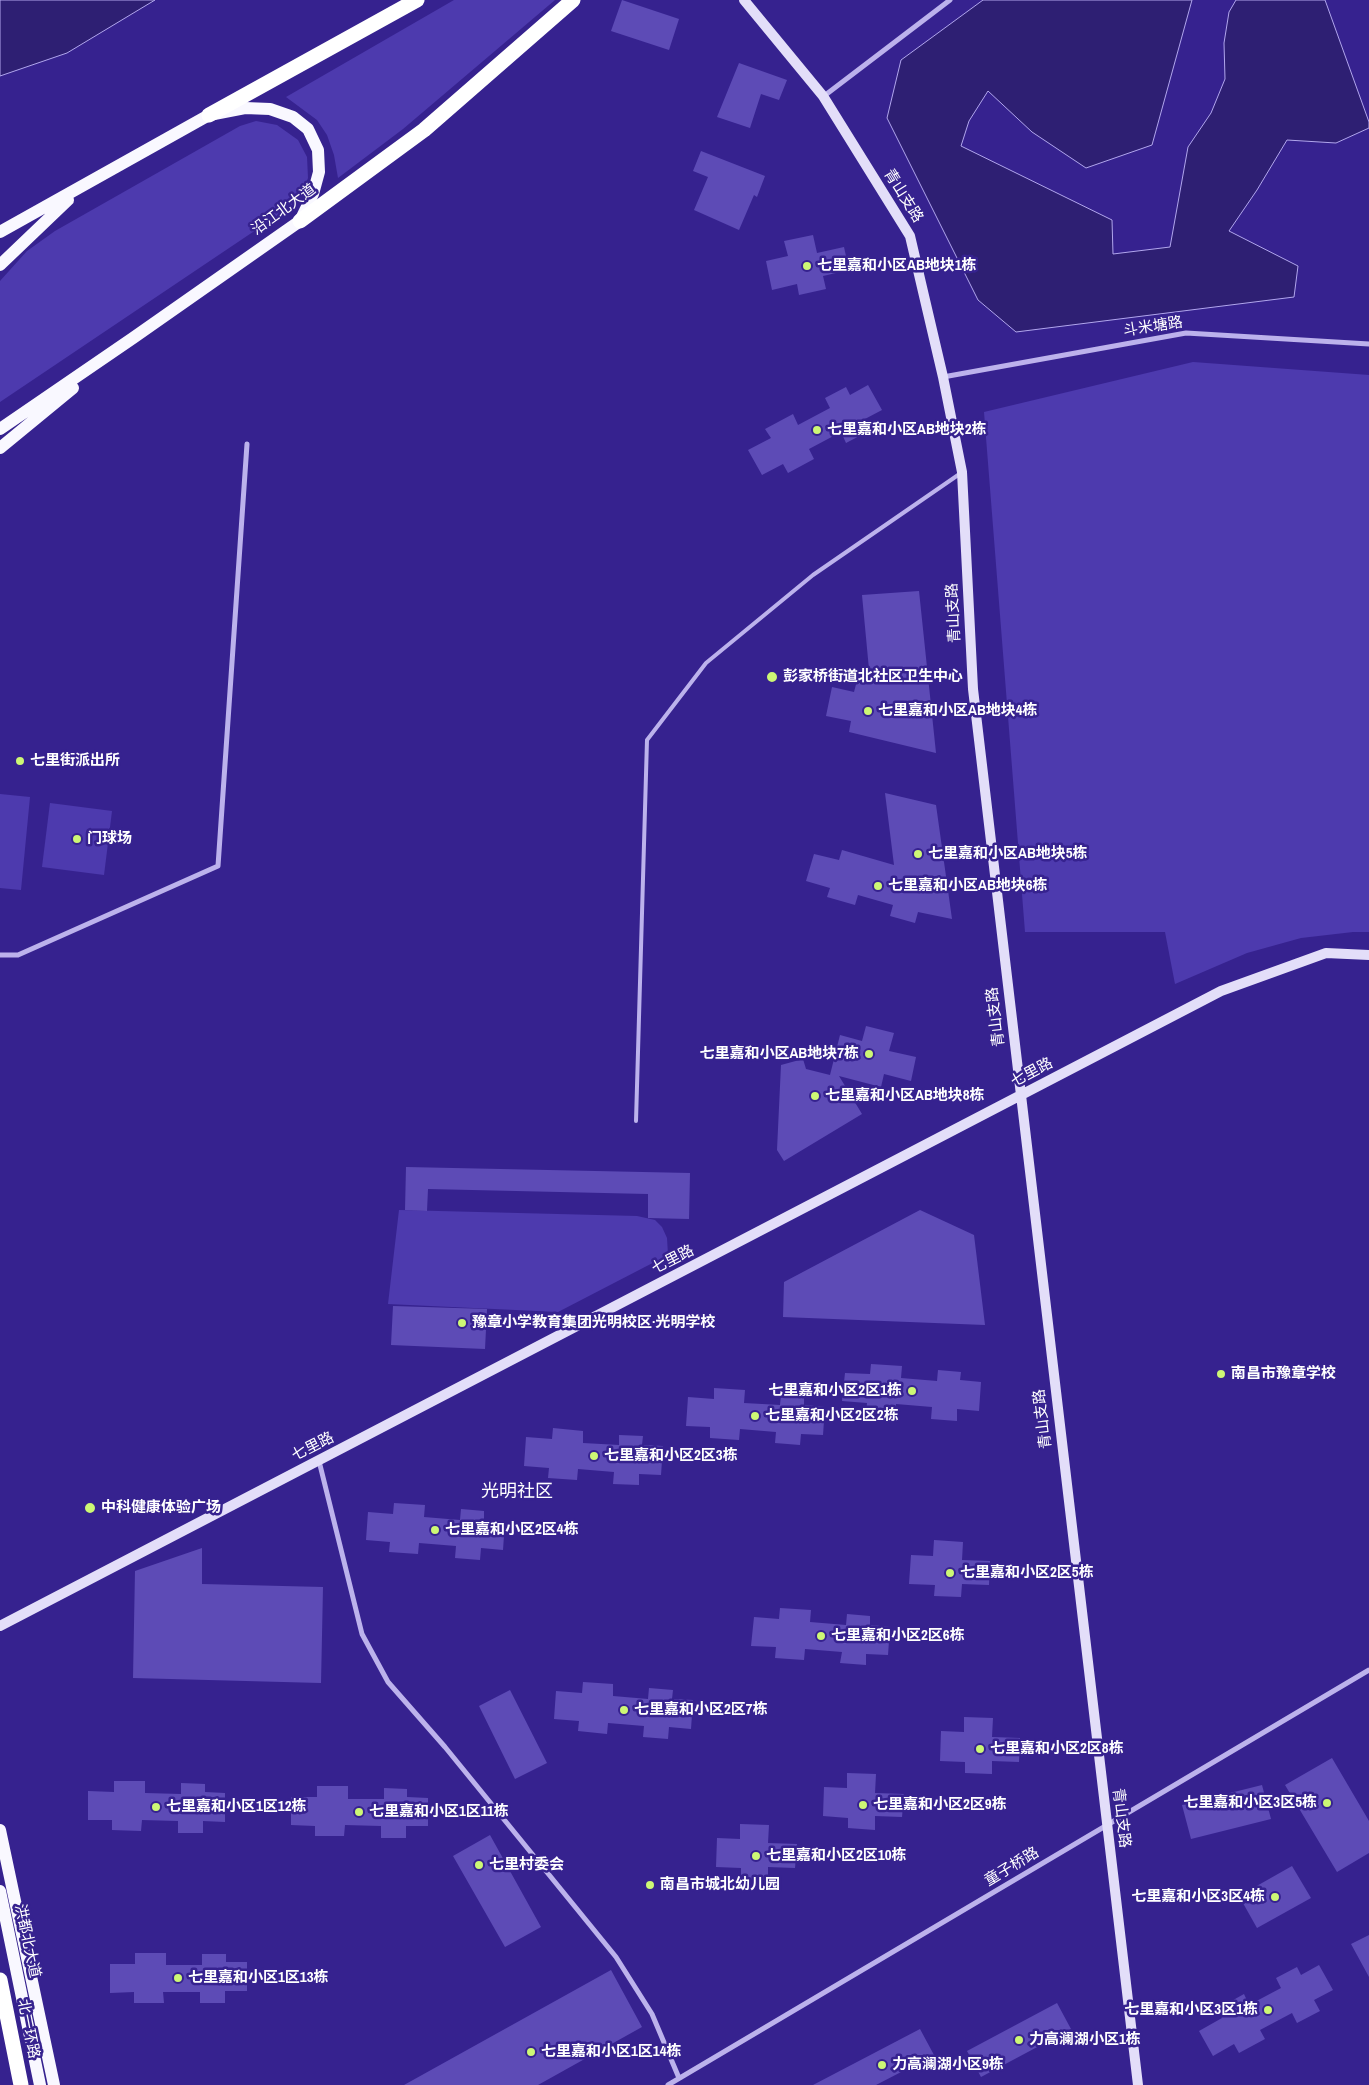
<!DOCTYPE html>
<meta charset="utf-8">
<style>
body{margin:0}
canvas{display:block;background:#36228f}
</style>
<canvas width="1369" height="2085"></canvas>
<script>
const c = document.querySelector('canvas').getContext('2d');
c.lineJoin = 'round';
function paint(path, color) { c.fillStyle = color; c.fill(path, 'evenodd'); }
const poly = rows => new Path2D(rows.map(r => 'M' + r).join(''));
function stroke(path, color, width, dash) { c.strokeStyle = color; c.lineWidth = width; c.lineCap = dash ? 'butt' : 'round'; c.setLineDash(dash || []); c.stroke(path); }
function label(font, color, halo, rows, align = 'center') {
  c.font = font + ' "Archivo Narrow","Noto Sans SC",sans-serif'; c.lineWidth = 5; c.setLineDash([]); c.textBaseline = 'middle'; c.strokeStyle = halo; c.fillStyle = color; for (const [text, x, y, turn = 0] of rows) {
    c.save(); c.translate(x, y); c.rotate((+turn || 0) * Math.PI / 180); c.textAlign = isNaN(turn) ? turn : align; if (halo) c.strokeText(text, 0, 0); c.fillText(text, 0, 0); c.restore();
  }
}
paint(poly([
 [454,0,555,0,403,129,338,178,334,155,327,135,317,120,286,97],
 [256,121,277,125,298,140,307,157,308,178,299,201,0,402,0,281,27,251,55,231,240,126],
 [1193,362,1369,375,1369,932,1353,932,1301,938,1247,953,1175,984,1165,932,1025,932,984,412],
 [0,794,30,797,21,890,0,888],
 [50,803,112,811,104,875,42,867],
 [399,1210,637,1216,655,1220,662,1227,667,1238,668,1255,558,1312,388,1304]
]), '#4d3aae');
const water = poly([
 [0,0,155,0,67,53,0,76,0,0],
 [983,0,1192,0,1152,145,1086,168,1032,132,988,91,969,121,961,146,1112,220,1113,254,1170,247,1188,147,1211,113,1225,79,1224,43,1229,12,1236,0,1325,0,1369,122,1369,128,1336,143,1287,140,1257,190,1229,231,1298,266,1294,297,1016,332,978,300,887,118,901,60,983,0]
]);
paint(water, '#2e1f73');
stroke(water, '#b1a6ed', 1);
paint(poly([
 [622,0,679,19,669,50,611,31],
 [739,63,787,80,779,100,761,94,750,128,717,117],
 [701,151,765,176,757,197,754,195,739,230,694,210,708,177,693,171],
 [813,235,817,253,844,247,849,270,823,276,826,289,799,295,797,284,772,290,766,261,788,256,784,241],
 [868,385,882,410,863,420,869,431,846,443,841,432,809,449,814,459,788,473,783,464,762,475,748,450,771,438,765,429,793,414,798,425,830,408,825,398,846,387,850,395],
 [919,591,936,753,849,732,851,721,826,716,832,687,854,692,858,677,870,680,862,595],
 [885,793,936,805,952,919,918,912,915,923,890,916,893,905,858,895,855,905,827,897,830,888,806,881,814,854,839,860,842,850,894,865],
 [866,1026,894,1033,889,1051,916,1057,911,1081,884,1074,881,1087,839,1076,862,1114,784,1161,777,1150,781,1065,803,1059,806,1069,830,1075,840,1035,862,1041],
 [406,1167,690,1173,689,1219,648,1218,648,1194,428,1189,427,1211,405,1210],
 [920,1210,974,1235,985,1325,783,1317,784,1282],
 [393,1306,487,1309,485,1349,391,1345],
 [871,1364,902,1366,901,1378,937,1381,938,1370,961,1372,960,1380,981,1382,979,1411,957,1409,957,1421,931,1419,932,1407,896,1404,895,1415,866,1413,867,1403,842,1401,845,1373,870,1374],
 [714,1388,745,1390,744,1403,780,1405,781,1395,804,1396,804,1405,825,1407,823,1435,801,1434,800,1445,775,1443,776,1432,740,1429,739,1440,710,1438,710,1427,686,1426,688,1397,714,1399],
 [553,1428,583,1431,583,1443,619,1445,619,1435,643,1436,642,1445,663,1446,661,1475,639,1474,639,1485,613,1484,614,1472,578,1469,577,1480,548,1478,549,1468,524,1466,526,1437,552,1439],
 [394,1503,425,1505,424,1517,460,1520,461,1509,484,1511,484,1520,505,1521,503,1550,481,1548,480,1560,455,1558,456,1546,419,1543,418,1554,389,1552,390,1542,366,1540,368,1512,393,1514],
 [934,1540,963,1542,962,1560,990,1561,989,1585,962,1584,961,1597,934,1596,935,1585,909,1584,911,1555,933,1556],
 [202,1548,202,1584,323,1587,321,1683,133,1678,135,1571],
 [780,1608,811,1610,810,1622,846,1625,847,1614,870,1616,870,1625,890,1627,888,1655,866,1654,866,1665,840,1663,842,1652,805,1649,804,1660,775,1658,776,1647,751,1646,754,1617,779,1619],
 [583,1682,613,1684,613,1696,648,1699,649,1688,673,1690,672,1699,693,1700,691,1729,669,1727,668,1739,643,1737,644,1726,608,1723,607,1734,578,1731,579,1721,554,1719,556,1691,582,1693],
 [510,1690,547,1763,515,1779,479,1706],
 [964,1717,993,1718,992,1737,1020,1738,1019,1762,992,1761,992,1774,965,1773,965,1762,940,1761,941,1731,964,1732],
 [1332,1758,1369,1821,1369,1853,1337,1872,1285,1785],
 [847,1773,876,1774,875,1793,904,1794,902,1817,875,1816,875,1830,848,1828,848,1818,823,1816,824,1787,847,1788],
 [114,1781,145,1781,145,1793,181,1794,181,1783,205,1784,205,1792,225,1793,225,1822,203,1821,203,1833,178,1833,178,1821,142,1820,141,1831,112,1830,112,1820,88,1820,88,1791,114,1792],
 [1262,1785,1271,1819,1191,1839,1182,1805],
 [317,1786,348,1786,348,1799,384,1799,384,1788,407,1789,407,1797,428,1798,428,1826,406,1826,406,1838,381,1838,381,1826,345,1825,344,1836,315,1836,315,1826,291,1825,291,1797,317,1797],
 [740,1824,769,1825,768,1843,797,1844,795,1868,768,1867,768,1880,741,1879,741,1868,716,1867,717,1838,740,1839],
 [490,1835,541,1927,505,1947,453,1856],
 [1292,1866,1311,1898,1257,1928,1239,1896],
 [1369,1935,1369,1977,1351,1944],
 [135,1953,166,1953,166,1965,202,1965,202,1954,226,1954,226,1962,247,1962,247,1991,225,1991,225,2003,200,2003,200,1992,163,1992,164,2003,134,2003,134,1992,110,1993,110,1964,135,1964],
 [1319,1965,1333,1990,1314,2000,1320,2011,1297,2023,1292,2013,1260,2030,1265,2039,1239,2053,1234,2044,1213,2056,1199,2031,1222,2018,1217,2009,1244,1994,1249,2005,1281,1988,1276,1978,1297,1967,1301,1975],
 [611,1970,642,2027,538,2085,404,2085],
 [1057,2003,1071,2029,981,2077,967,2051],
 [920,2029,934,2055,876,2085,813,2085]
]), '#5d4bb6');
stroke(poly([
 [636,1121,647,740,706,663,813,575,961,473]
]), '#bcb2ec', 4);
stroke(poly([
 [824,96,950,0],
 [943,377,1186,333,1369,344],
 [0,955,18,955,218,866,247,444],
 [319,1461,362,1634,388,1682,445,1747,616,1957,652,2014,679,2078],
 [668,2085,1369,1670]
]), '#bcb2ec', 5);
stroke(poly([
 [744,0,823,96,910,236,943,377,962,472,973,689,1138,2085],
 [0,1626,1221,991,1326,953,1369,955]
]), '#e3def9', 10);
stroke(poly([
 [0,232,209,115,245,108,270,109,293,117,308,129,318,150,319,172,313,194,300,221,133,338,0,429],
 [0,265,68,200],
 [0,448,73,388],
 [0,1830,54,2085],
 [0,1891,40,2085]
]), '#f9f8ff', 12);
stroke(poly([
 [209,115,417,0],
 [300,221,424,130,573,0],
 [0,1980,21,2085]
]), '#fff', 15);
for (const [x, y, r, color] of [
 [807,266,5,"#cdf775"],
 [817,430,5,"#cdf775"],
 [772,677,6,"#cdf775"],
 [868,711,5,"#cdf775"],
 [20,761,5,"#cdf775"],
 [77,839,5,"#cdf775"],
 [918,854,5,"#cdf775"],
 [878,886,5,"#cdf775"],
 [869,1054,5,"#cdf775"],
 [815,1096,5,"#cdf775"],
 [462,1323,5,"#cdf775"],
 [1221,1374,5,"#cdf775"],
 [912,1391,5,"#cdf775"],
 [755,1416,5,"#cdf775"],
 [594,1456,5,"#cdf775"],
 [90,1508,6,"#cdf775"],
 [435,1530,5,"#cdf775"],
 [950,1573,5,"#cdf775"],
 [821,1636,5,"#cdf775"],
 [624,1710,5,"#cdf775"],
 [980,1749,5,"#cdf775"],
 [1327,1803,5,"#cdf775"],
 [863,1805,5,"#cdf775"],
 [156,1807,5,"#cdf775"],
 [359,1812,5,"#cdf775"],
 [756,1856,5,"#cdf775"],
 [479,1865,5,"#cdf775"],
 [650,1885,5,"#cdf775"],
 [1275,1897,5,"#cdf775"],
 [178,1978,5,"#cdf775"],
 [1268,2010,5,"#cdf775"],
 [1019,2040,5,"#cdf775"],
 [531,2052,5,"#cdf775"],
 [882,2065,5,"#cdf775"]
]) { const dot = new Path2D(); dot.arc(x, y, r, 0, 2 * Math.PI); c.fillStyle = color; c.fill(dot); stroke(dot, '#36228f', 2); }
label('15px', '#fff', '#36228f', [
 ["青山支路",903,196,58],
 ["沿江北大道",284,210,-36],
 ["斗米塘路",1153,327,-9],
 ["青山支路",954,613,-93],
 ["青山支路",996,1017,-97],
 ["七里路",1032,1073,-28],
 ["七里路",673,1260,-27],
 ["青山支路",1043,1419,-97],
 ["七里路",313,1447,-27],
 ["青山支路",1121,1818,83],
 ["童子桥路",1012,1867,-31],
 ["洪都北大道",27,1941,78],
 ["北一环路",28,2029,79]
]);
label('bold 15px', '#fff', '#36228f', [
 ["七里嘉和小区AB地块1栋",817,266],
 ["七里嘉和小区AB地块2栋",827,430],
 ["彭家桥街道北社区卫生中心",783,677],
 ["七里嘉和小区AB地块4栋",878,711],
 ["七里街派出所",30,761],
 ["门球场",87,839],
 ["七里嘉和小区AB地块5栋",928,854],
 ["七里嘉和小区AB地块6栋",888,886],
 ["七里嘉和小区AB地块7栋",859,1054,"right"],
 ["七里嘉和小区AB地块8栋",825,1096],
 ["豫章小学教育集团光明校区·光明学校",472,1323],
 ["南昌市豫章学校",1231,1374],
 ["七里嘉和小区2区1栋",902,1391,"right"],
 ["七里嘉和小区2区2栋",765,1416],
 ["七里嘉和小区2区3栋",604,1456],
 ["中科健康体验广场",101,1508],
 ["七里嘉和小区2区4栋",445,1530],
 ["七里嘉和小区2区5栋",960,1573],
 ["七里嘉和小区2区6栋",831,1636],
 ["七里嘉和小区2区7栋",634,1710],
 ["七里嘉和小区2区8栋",990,1749],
 ["七里嘉和小区3区5栋",1317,1803,"right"],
 ["七里嘉和小区2区9栋",873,1805],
 ["七里嘉和小区1区12栋",166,1807],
 ["七里嘉和小区1区11栋",369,1812],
 ["七里嘉和小区2区10栋",766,1856],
 ["七里村委会",489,1865],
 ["南昌市城北幼儿园",660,1885],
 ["七里嘉和小区3区4栋",1265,1897,"right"],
 ["七里嘉和小区1区13栋",188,1978],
 ["七里嘉和小区3区1栋",1258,2010,"right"],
 ["力高澜湖小区1栋",1029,2040],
 ["七里嘉和小区1区14栋",541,2052],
 ["力高澜湖小区9栋",892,2065]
], 'left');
label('18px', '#fff', '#36228f', [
 ["光明社区",517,1492]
]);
</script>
